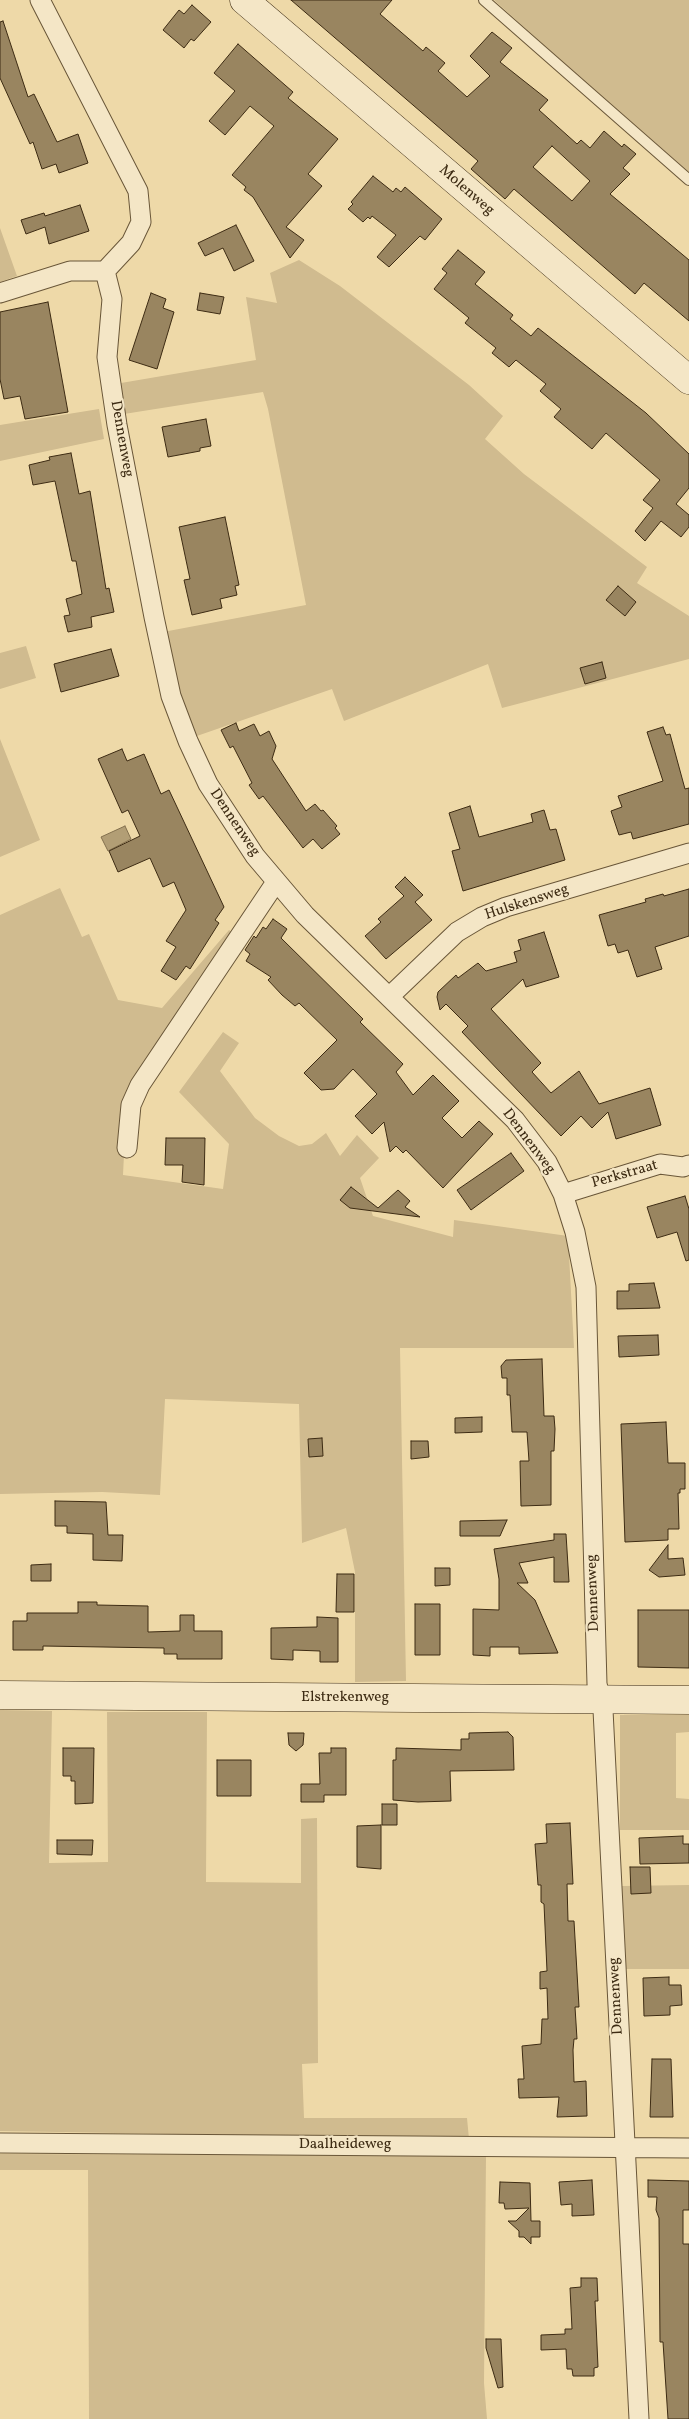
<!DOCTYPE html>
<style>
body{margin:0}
canvas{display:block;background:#eed9a8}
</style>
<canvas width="689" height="2419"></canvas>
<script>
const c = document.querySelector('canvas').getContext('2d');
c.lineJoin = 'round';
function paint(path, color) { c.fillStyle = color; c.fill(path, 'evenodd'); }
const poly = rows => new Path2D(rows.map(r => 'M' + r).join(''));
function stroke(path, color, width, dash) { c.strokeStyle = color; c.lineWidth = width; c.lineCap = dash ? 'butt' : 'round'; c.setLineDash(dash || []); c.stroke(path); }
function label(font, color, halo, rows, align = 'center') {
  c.font = font + ' Vollkorn,serif'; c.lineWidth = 4.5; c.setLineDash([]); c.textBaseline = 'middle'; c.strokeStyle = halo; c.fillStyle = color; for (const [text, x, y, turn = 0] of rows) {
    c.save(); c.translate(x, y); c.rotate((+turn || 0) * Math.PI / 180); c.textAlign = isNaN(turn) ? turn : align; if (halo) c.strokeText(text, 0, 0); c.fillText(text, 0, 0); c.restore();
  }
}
paint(poly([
 [494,0,689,0,689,176],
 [0,228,17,276,0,282],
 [299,260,340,286,469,385,503,416,485,439,524,474,647,567,637,583,689,616,689,659,502,708,488,664,344,721,332,689,194,737,178,689,163,632,306,605,268,409,263,392,124,414,121,383,256,360,246,297,277,303,270,273],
 [99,409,104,439,0,461,0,425],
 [26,646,36,678,0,689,0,653],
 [0,739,40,840,0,857],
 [60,888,82,937,89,934,118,1000,162,1008,229,930,236,935,139,1083,125,1134,123,1175,223,1189,229,1144,179,1092,223,1032,239,1043,220,1071,255,1118,279,1136,299,1146,312,1144,326,1133,340,1156,357,1135,379,1158,360,1178,373,1216,453,1237,454,1220,568,1236,574,1348,400,1348,406,1681,355,1682,355,1572,346,1528,302,1543,299,1404,165,1399,160,1495,102,1492,0,1494,0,915],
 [0,1710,52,1711,49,1863,108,1862,107,1712,207,1712,206,1882,301,1883,301,1819,317,1818,318,2063,302,2064,304,2118,467,2118,469,2139,0,2131],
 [620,1715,689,1715,689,1732,676,1733,676,1798,689,1799,689,1830,620,1830],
 [689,1885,689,1969,626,1969,622,1886],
 [0,2154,486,2156,484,2383,487,2419,89,2419,88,2170,0,2170]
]), '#d0bb8f');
const water = poly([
 [125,826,131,839,108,851,101,837,125,826]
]);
paint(water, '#b29e75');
stroke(water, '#83704e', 1);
const building = poly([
 [291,0,392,0,380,14,423,51,426,47,445,63,438,71,467,97,490,76,470,56,492,32,512,48,500,62,548,100,539,110,577,144,581,140,590,148,604,131,622,147,624,144,636,154,623,168,630,174,610,194,689,260,689,321,644,283,635,294,514,189,505,199,471,169,478,161,291,0],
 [552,146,590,181,572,201,533,167,552,146],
 [192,5,211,22,194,41,191,39,184,48,163,30,179,10,184,14,192,5],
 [3,21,28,97,34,94,57,142,78,134,88,163,59,173,56,164,42,169,33,142,30,144,0,78,0,22,3,21],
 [238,44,293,92,288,98,338,139,308,174,322,186,286,227,304,240,290,258,253,197,244,190,246,187,232,175,274,126,250,106,225,135,209,121,235,91,214,73,238,44],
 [373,176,393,192,396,188,401,192,405,187,442,219,425,240,420,236,389,267,377,257,396,235,372,216,370,219,368,217,363,222,348,209,353,204,351,202,373,176],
 [80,205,89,231,49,244,45,227,26,234,21,220,44,213,45,216,80,205],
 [236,225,254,261,234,271,223,248,205,256,198,243,236,225],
 [458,250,485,272,475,284,513,315,510,319,531,336,538,328,646,413,689,454,689,488,676,504,689,515,689,527,681,537,661,521,645,541,635,531,653,508,643,500,660,480,606,433,592,449,554,417,561,409,540,391,546,384,516,360,509,367,492,353,496,348,465,323,469,318,434,289,447,273,442,269,458,250],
 [151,293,166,299,163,308,174,312,157,369,129,360,151,293],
 [200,293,224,297,220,314,197,310,200,293],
 [48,302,68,412,25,419,20,396,4,399,0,379,0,312,48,302],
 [206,419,211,446,200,448,200,451,168,457,162,427,206,419],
 [71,453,79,494,90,491,106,589,109,588,114,612,91,617,92,627,68,632,64,616,70,615,66,599,82,594,76,561,72,561,55,481,33,485,29,465,50,460,49,457,71,453],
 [225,517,239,585,235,586,237,595,220,599,222,608,192,615,184,580,190,579,179,527,225,517],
 [618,586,636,602,625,616,606,600,618,586],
 [111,649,119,676,61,692,54,664,111,649],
 [602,662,606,678,585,684,580,668,602,662],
 [236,723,239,731,254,724,260,736,269,731,276,746,272,759,306,811,315,804,321,811,323,810,337,826,335,828,340,834,322,849,313,839,303,848,263,796,259,799,249,785,252,783,233,746,230,748,221,730,236,723],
 [663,727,666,735,670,734,685,789,689,788,689,824,633,839,631,832,619,835,611,811,622,807,618,796,663,781,647,732,663,727],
 [122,749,127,761,144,754,161,794,169,790,224,907,215,920,219,923,190,969,186,966,176,980,161,971,176,947,166,941,186,910,174,882,163,887,150,858,118,872,109,851,140,836,128,810,122,813,98,759,122,749],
 [470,806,479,837,533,822,531,814,544,810,550,830,556,829,565,860,463,891,452,851,460,849,449,813,470,806],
 [405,877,423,895,415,902,432,920,386,959,365,936,381,922,378,919,404,896,395,887,405,877],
 [689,889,689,936,655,947,662,969,637,977,628,950,618,953,615,944,608,946,599,915,646,902,645,899,663,894,664,896,689,889],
 [273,919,287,929,281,938,363,1019,360,1022,403,1064,396,1072,413,1095,433,1075,459,1101,442,1118,462,1138,479,1121,493,1134,443,1188,406,1150,403,1153,396,1146,390,1152,384,1122,372,1134,355,1116,377,1094,353,1069,334,1089,321,1090,304,1073,337,1040,299,1003,295,1006,282,995,268,980,271,977,246,961,250,954,245,950,254,936,256,938,263,927,266,929,273,919],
 [544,932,559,977,526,987,523,979,491,1009,541,1063,532,1072,551,1093,579,1071,599,1104,650,1088,661,1125,616,1139,608,1112,592,1128,581,1116,561,1136,462,1032,468,1026,446,1004,440,1010,437,997,438,992,456,975,458,978,478,963,486,971,517,962,514,952,521,950,518,940,544,932],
 [166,1138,205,1138,204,1185,182,1182,183,1165,165,1165,166,1138],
 [511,1153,524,1171,471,1210,457,1190,511,1153],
 [351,1187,378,1208,398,1190,410,1201,405,1207,420,1217,350,1208,340,1200,351,1187],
 [685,1196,689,1209,689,1260,686,1261,677,1232,657,1238,647,1207,685,1196],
 [654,1283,660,1308,617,1309,617,1291,629,1291,629,1284,654,1283],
 [658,1335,659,1355,619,1357,618,1336,658,1335],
 [542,1359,544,1416,554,1416,555,1429,554,1451,551,1451,551,1505,521,1506,520,1461,529,1461,527,1432,512,1432,510,1395,507,1395,507,1378,502,1378,501,1366,506,1360,542,1359],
 [482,1417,482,1432,455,1433,455,1418,482,1417],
 [666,1422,668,1463,685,1463,685,1489,680,1489,680,1493,678,1493,679,1529,668,1529,668,1540,625,1542,621,1424,666,1422],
 [322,1438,323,1456,309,1457,308,1439,322,1438],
 [411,1441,428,1441,429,1457,411,1459,411,1441],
 [55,1501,106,1502,108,1535,123,1535,122,1561,93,1560,93,1534,67,1533,67,1526,55,1526,55,1501],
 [507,1520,500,1536,460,1536,460,1521,507,1520],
 [554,1534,566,1534,569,1582,554,1582,554,1557,519,1563,528,1583,517,1583,535,1600,558,1653,519,1654,519,1647,490,1647,490,1656,473,1655,473,1609,499,1610,499,1579,494,1549,554,1540,554,1534],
 [668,1545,668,1559,683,1558,685,1575,659,1577,649,1570,668,1545],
 [51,1564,51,1581,31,1581,31,1565,51,1564],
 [435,1568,450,1568,450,1585,435,1586,435,1568],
 [337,1574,354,1574,354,1612,336,1612,337,1574],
 [78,1602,97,1602,97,1605,148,1606,148,1632,180,1631,180,1615,194,1615,194,1631,222,1631,222,1659,177,1659,177,1654,164,1654,164,1648,43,1646,43,1650,13,1650,13,1621,27,1621,27,1613,78,1613,78,1602],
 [415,1604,440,1604,440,1655,415,1655,415,1604],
 [638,1610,689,1610,689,1668,638,1667,638,1610],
 [317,1617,338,1618,338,1662,320,1662,320,1651,293,1650,293,1660,271,1659,271,1628,317,1627,317,1617],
 [508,1732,513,1737,514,1770,450,1771,451,1801,418,1802,393,1800,393,1760,396,1760,396,1748,461,1750,461,1739,469,1739,469,1733,508,1732],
 [288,1733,304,1733,303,1745,296,1751,289,1745,288,1733],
 [63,1748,94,1748,93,1803,75,1804,75,1781,71,1781,71,1776,63,1776,63,1748],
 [331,1748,346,1748,346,1795,324,1795,324,1802,301,1802,301,1784,320,1784,319,1753,331,1753,331,1748],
 [217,1760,251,1760,251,1796,217,1796,217,1760],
 [382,1804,397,1804,397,1825,382,1825,382,1804],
 [570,1823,573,1884,567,1884,568,1921,574,1921,579,2007,575,2007,577,2039,574,2039,573,2050,574,2082,586,2081,587,2116,557,2117,559,2097,519,2098,518,2079,524,2079,522,2046,541,2044,542,2019,548,2019,547,1988,540,1989,540,1972,547,1971,544,1904,541,1902,541,1885,538,1885,535,1844,547,1843,546,1824,570,1823],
 [381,1825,381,1869,357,1867,357,1826,381,1825],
 [683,1836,683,1844,689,1844,689,1863,640,1864,639,1838,683,1836],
 [57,1840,93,1840,92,1855,57,1854,57,1840],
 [630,1867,650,1867,651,1893,631,1894,630,1867],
 [669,1977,669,1985,681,1985,682,2005,670,2006,670,2015,644,2016,643,1978,669,1977],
 [652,2059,671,2059,673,2117,650,2117,652,2059],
 [592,2180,594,2215,572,2216,572,2204,561,2205,559,2182,592,2180],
 [648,2180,689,2181,689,2210,683,2210,683,2244,689,2244,689,2419,668,2419,663,2342,660,2342,659,2218,656,2210,657,2197,648,2197,648,2180],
 [500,2182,530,2183,531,2221,540,2221,540,2237,531,2237,531,2244,524,2237,519,2237,519,2231,508,2221,516,2221,529,2208,505,2209,504,2203,499,2203,500,2182],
 [581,2278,597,2278,598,2301,595,2301,598,2367,594,2368,594,2376,573,2376,572,2369,567,2369,566,2349,541,2350,541,2335,565,2334,565,2329,572,2329,570,2288,581,2287,581,2278],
 [486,2339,501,2339,503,2387,498,2388,486,2348,486,2339]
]);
paint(building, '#998560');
stroke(building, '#3d2b13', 1);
const lane = poly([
 [484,0,689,180]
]);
const street = poly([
 [40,0,138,191,141,222,131,243,105,271],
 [105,271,112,299,107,357,117,425,154,617,171,696,188,741,208,784,255,856,305,915,515,1120,547,1162,563,1194,575,1232,586,1287,597,1684,603,1710,639,2419],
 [0,293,70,271,105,271],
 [390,996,457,932,482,917,506,907,689,853],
 [127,1148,131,1105,140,1085,276,882],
 [563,1194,660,1164,683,1167,689,1165],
 [0,2143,689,2148]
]);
const secondary = poly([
 [244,0,689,380],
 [0,1695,689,1700]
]);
stroke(lane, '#695638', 12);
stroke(street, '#695638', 21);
stroke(secondary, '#3d2b13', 29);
stroke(lane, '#f4e6c6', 10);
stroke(street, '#f4e6c6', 19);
stroke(secondary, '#f4e6c6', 28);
label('15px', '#3d2b13', '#f4e6c6', [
 ["Molenweg",466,191,41],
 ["Dennenweg",121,439,80],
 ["Dennenweg",234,823,56],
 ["Hulskensweg",527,903,-18],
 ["Dennenweg",528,1142,53],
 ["Perkstraat",625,1175,-16],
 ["Dennenweg",594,1593,-92],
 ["Elstrekenweg",345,1698],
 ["Dennenweg",617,1996,-93],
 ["Daalheideweg",345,2145]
]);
</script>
